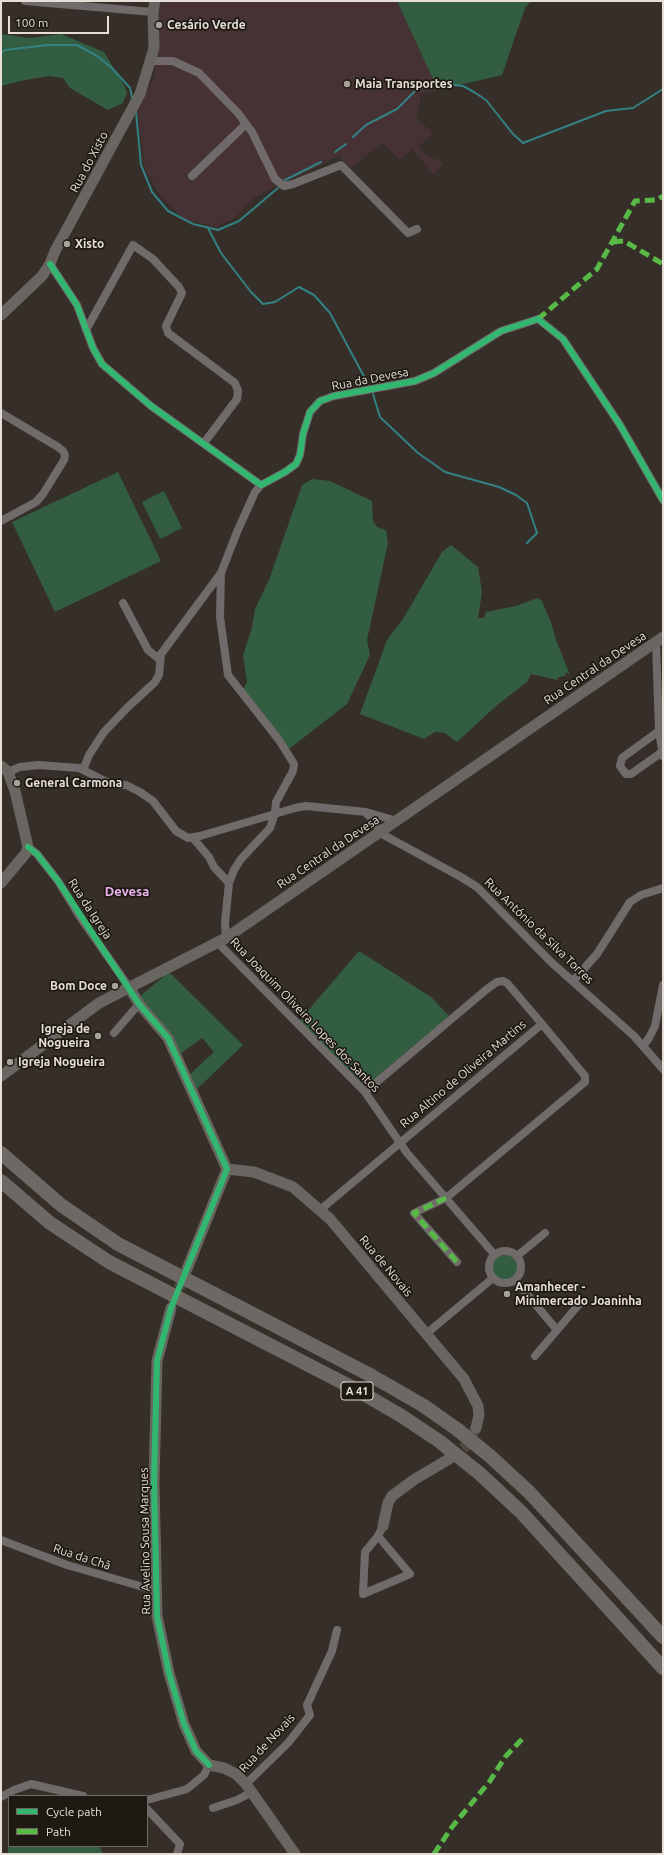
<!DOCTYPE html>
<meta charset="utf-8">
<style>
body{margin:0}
#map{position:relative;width:664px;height:1855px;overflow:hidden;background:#362f29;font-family:Ubuntu,sans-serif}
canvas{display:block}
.frame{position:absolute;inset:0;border:2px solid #e6ded7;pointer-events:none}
.legend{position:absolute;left:8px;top:1795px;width:140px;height:52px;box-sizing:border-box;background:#1e1913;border:1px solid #6e6861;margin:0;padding:5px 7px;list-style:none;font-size:12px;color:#e6ded7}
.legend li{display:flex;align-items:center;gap:8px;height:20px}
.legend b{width:20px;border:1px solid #6e6861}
.scale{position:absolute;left:8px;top:16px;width:101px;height:18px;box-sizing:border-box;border:2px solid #e6ded7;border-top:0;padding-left:5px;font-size:12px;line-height:14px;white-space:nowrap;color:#e6ded7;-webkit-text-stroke:3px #1e1913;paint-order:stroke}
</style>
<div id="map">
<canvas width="664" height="1855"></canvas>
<div class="frame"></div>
<ul class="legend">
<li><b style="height:5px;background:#33b770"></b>Cycle path</li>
<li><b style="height:5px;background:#58b947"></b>Path</li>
</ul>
<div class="scale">100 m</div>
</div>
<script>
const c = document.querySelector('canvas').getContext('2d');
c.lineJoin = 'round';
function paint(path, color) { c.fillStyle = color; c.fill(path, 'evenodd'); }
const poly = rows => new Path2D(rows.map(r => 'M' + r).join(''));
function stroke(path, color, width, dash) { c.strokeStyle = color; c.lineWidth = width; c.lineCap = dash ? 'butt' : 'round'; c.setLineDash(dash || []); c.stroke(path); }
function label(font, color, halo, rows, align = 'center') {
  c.font = font + ' Ubuntu,sans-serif'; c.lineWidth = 3.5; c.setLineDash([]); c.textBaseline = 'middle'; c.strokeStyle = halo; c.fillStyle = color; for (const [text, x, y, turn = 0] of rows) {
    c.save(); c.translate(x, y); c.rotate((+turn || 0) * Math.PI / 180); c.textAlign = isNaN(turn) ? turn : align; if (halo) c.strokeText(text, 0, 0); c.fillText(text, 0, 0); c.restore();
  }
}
paint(poly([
 [160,1,397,1,438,90,420,94,420,103,416,118,433,133,419,146,428,157,439,160,443,165,433,174,412,149,400,160,383,143,350,168,339,156,271,189,255,197,234,219,220,224,217,228,184,219,161,197,145,169,137,106,155,77]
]), '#463234');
paint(poly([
 [397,1,531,1,525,8,502,75,438,90],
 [1,34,30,38,61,34,104,52,124,85,127,93,123,103,108,110,70,88,63,78,49,76,25,80,1,86],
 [118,472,161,561,55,612,12,522],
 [312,479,330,481,372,501,373,521,377,527,386,530,388,543,367,640,370,655,347,704,289,749,243,689,247,682,243,656,252,627,255,609,269,580,302,485],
 [164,491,182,528,160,539,142,502],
 [451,545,478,567,482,592,478,618,484,618,486,612,516,606,538,598,542,601,552,625,556,640,570,675,566,672,565,676,559,677,557,680,531,674,527,682,496,706,457,742,445,733,435,732,424,739,360,714,387,640,403,619,442,552],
 [359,951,431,997,449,1016,367,1085,362,1084,299,1021],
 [169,972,243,1045,196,1090,188,1076,214,1052,202,1038,179,1055,139,997],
 '492 1268a13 13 0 1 1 26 0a13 13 0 1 1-26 0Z',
 [10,1846,99,1846,103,1854,8,1854,8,1847]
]), '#335d41');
stroke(poly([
 [1,53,5,50,48,45,77,45,97,56,112,68,130,88,132,97],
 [136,112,141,165,152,192,168,211,193,224,218,230,239,221,278,188],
 [353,137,366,125,397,109,414,92,421,88,438,83,463,86,474,92,486,100,513,134,523,143,606,111,633,108,663,89],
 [335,152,346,144],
 [285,180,321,162],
 [208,228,221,253,251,292,263,304,275,302,299,287,314,295,330,313,368,384],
 [373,394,380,417,418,453,445,472,499,487,516,495,527,503,537,533,527,543]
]), '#348184', 2);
stroke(poly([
 [173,1304,186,1271],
 [450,1459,466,1446,476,1428]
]), '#504943', 11, [11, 5.5]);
stroke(poly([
 [25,1,153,12],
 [151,61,173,61,199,73,238,113,252,132,275,179,284,186,293,184,341,165,408,233,417,229],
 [192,176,246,124],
 [50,264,77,305,93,348,102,364,151,406,261,485,285,472,296,464,300,455,303,434,310,412,320,401,334,396,415,381,434,373,501,331,538,319,563,339,620,425,663,500],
 [86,330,133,245,153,259,179,287,182,293,166,326,168,333,235,383,238,391,237,399,204,443],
 [1,413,58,447,63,451,65,455,64,460,43,494,36,502,1,521],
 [123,603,148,650,159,659],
 [656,642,659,731,663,756],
 [659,731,622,758,620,766,626,774,631,774,662,752],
 [83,770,89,755,104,732,128,707,155,682,159,675,161,654,221,573],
 [8,772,20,767,39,765,79,768,111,784,126,785,140,792,153,801,176,831,188,838,200,836,295,808,306,806,366,812,397,821],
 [366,813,375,822,380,833,461,877,477,887,551,962,634,1036,663,1069],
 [193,838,209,857,214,867,229,883],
 [28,847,37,854,58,881,80,917,129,987],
 [226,938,225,923,229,883,234,870,241,859,270,828,275,813,276,802,293,771,294,764,279,740,228,675,220,617,221,573,237,532,255,492,261,485],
 [217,942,365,1092,407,1153,494,1254],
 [573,981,597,954,630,902,641,895,663,888],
 [114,1033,139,1004],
 [643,1046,649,1038,655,1026,663,985],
 [365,1092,487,989,497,982,503,981,507,983,542,1024,585,1076,585,1082,446,1198,414,1213,457,1262],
 [320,1210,542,1024],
 '489 1267a16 16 0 1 1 32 0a16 16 0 1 1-32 0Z',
 [517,1256,545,1233],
 [515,1280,557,1330],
 [426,1334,493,1278],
 [535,1356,581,1302],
 [378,1536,410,1574,363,1594,365,1552,378,1536,383,1526],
 [1,1540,67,1565,157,1591],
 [246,1784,288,1743,310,1715,307,1705,332,1651,337,1630],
 [1,1797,14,1790,31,1784,83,1796],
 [147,1800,187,1789,204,1775,209,1765],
 [213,1808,237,1800,252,1792],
 [147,1809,180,1844,177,1854]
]), '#706b6a', 8);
stroke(poly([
 [1,315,42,276,50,264,55,251,140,94,154,48,153,12,155,1],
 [1,766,8,772,15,791,28,847,26,853,1,883],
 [129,987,139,1004,168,1038,227,1169,187,1269],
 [1,1076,99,1003,226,938,663,637],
 [227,1169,254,1172,293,1187,330,1219,464,1379,478,1406,479,1415,476,1428],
 [171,1308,157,1361,154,1482,157,1616,169,1673,184,1724,196,1751,209,1765,224,1768,236,1774,246,1784,295,1854],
 [383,1526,388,1503,392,1496,415,1479,449,1459]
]), '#696560', 11);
stroke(poly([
 [1,1153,61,1205,118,1244,372,1376,424,1406,458,1430,491,1457,529,1492,663,1637],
 [1,1181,50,1223,109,1262,355,1389,400,1415,439,1441,479,1473,521,1512,663,1668]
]), '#6d6864', 14);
stroke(poly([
 [613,242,624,241,663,264],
 [538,319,597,269,635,201,657,200,663,196],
 [446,1198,414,1213,457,1262],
 [434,1854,452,1827,490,1781,505,1757,524,1737]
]), '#58b947', 5, [10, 5]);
stroke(poly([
 [50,264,77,305,93,348,102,364,151,406,261,485,285,472,296,464,300,455,303,434,310,412,320,401,334,396,415,381,434,373,501,331,538,319,563,339,620,425,663,500],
 [28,847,37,854,58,881,139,1004,168,1038,227,1169,171,1308,157,1361,154,1482,157,1616,169,1673,184,1724,196,1751,209,1765]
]), '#33b770', 6);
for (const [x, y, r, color] of [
 [159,25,4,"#a8a19a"],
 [347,84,4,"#a8a19a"],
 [67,244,4,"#a8a19a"],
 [17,783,4,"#a8a19a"],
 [115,986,4,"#a8a19a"],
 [98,1036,4,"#a8a19a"],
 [10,1062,4,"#a8a19a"],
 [507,1294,4,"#a8a19a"]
]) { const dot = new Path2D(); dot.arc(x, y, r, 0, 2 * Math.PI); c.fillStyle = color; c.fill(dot); stroke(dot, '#1e1913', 1.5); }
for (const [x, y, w] of [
 [357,1391,32]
]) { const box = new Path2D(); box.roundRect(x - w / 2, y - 9, w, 18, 3); c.fillStyle = '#1e1913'; c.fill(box); stroke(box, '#e6ded7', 1); }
label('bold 11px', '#e6ded7', null, [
 ["A 41",357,1391]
]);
label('bold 12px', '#e6ded7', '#1e1913', [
 ["Cesário Verde",167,25],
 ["Maia Transportes",355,84],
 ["Xisto",75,244],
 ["General Carmona",25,783],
 ["Bom Doce",107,986,"right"],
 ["Igreja de",90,1029,"right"],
 ["Nogueira",90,1043,"right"],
 ["Igreja Nogueira",18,1062],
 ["Amanhecer -",515,1287],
 ["Minimercado Joaninha",515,1301]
], 'left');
label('12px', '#e6ded7', '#1e1913', [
 ["Rua do Xisto",89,162,-62],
 ["Rua da Devesa",370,379,-11],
 ["Rua Central da Devesa",595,668,-34],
 ["Rua Central da Devesa",328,852,-34],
 ["Rua da Igreja",90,909,57],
 ["Rua António da Silva Torres",539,931,44],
 ["Rua Joaquim Oliveira Lopes dos Santos",305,1015,46],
 ["Rua Altino de Oliveira Martins",463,1074,-40],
 ["Rua de Novais",386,1266,50],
 ["Rua Avelino Sousa Marques",145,1541,-91],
 ["Rua da Chã",82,1557,18],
 ["Rua de Novais",267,1743,-47]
]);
label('bold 13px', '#edb6f1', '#1e1913', [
 ["Devesa",127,892]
]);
</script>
